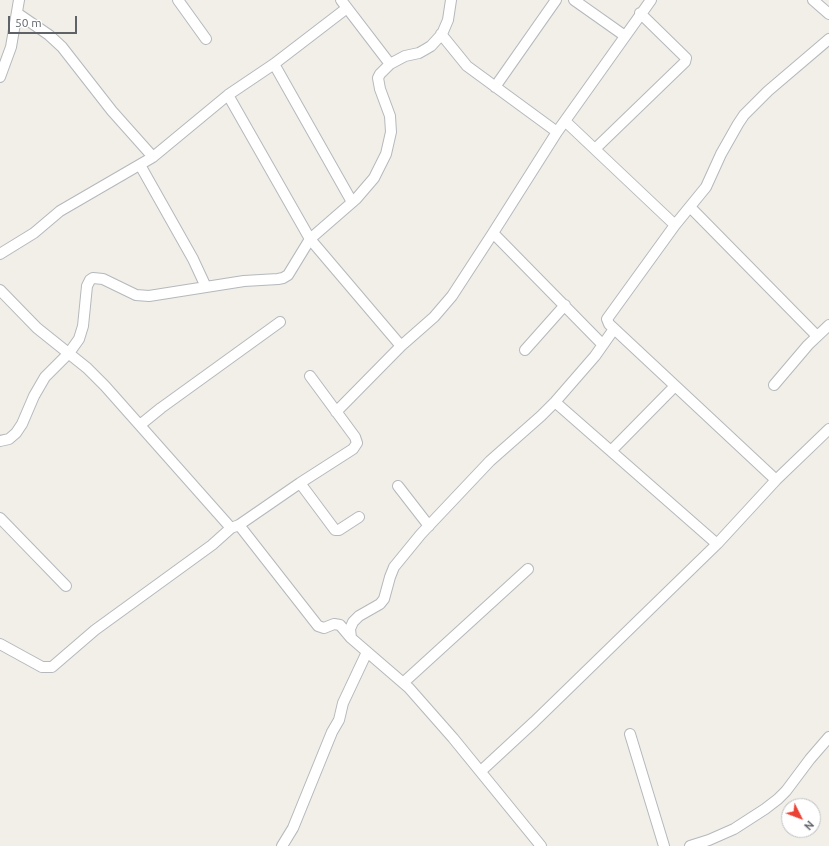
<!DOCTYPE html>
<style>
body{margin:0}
#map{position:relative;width:829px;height:846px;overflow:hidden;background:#f1efe8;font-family:Ubuntu,sans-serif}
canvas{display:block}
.north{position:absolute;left:781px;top:798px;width:40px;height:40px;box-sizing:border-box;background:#fff;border:1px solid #bfc1c3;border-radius:50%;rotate:132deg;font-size:11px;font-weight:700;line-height:16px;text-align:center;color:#5f6368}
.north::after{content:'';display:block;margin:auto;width:14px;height:18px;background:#ea4335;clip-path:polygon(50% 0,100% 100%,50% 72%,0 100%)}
.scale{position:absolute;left:8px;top:16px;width:69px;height:18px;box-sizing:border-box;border:2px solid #5f6368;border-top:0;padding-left:5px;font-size:12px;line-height:14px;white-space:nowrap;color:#5f6368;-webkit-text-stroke:3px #fff;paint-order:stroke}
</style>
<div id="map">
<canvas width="829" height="846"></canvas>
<div class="north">N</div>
<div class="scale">50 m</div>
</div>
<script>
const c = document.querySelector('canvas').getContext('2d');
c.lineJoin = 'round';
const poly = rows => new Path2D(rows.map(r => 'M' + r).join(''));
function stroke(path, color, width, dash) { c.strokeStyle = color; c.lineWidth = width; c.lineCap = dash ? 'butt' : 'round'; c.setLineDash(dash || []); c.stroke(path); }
const minor = poly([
 [178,0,206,39],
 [341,0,390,64],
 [574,0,625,36],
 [813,0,829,14],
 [17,13,49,35,62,47,112,111,153,157],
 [441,34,467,66,557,132],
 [274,64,352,202],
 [0,77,11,47,19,0],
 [495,87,556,0],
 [228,95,310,239,401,346],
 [565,121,675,225],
 [595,149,685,62,686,58,640,13],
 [140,165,193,259,206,287],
 [690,207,817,336],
 [493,233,603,345],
 [0,254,34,233,60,211,153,157,228,95,274,64,347,8],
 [0,290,37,328,87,368,105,386,231,528],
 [525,350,565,305],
 [774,385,808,345,829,325],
 [555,402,717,544],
 [336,412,401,346,434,317,452,296,493,233,557,132,651,0],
 [140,425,161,408,280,322],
 [0,441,9,439,16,433,22,424,34,396,45,377,69,353,79,339,83,326,87,286,90,280,93,278,103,279,136,295,149,296,244,281,278,279,283,278,288,275,310,239,356,199,374,178,386,154,391,132,390,116,380,89,378,78,380,74,390,64,405,56,419,53,426,49,431,46,442,34,448,20,451,0],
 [611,451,675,386],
 [776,480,609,324,607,319,675,225,706,187,721,154,738,124,744,115,768,91,829,39],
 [300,483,335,530,339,530,359,517],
 [398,486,429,526],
 [0,518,66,586],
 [239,525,318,626,324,628,334,624,340,625,351,638,409,688,453,738,541,846],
 [351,638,350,629,353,622,359,616,380,604,384,599,390,577,394,567,421,534,490,461,541,416,555,402,595,356,614,329],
 [0,644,42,667,52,667,95,630,212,545,231,528,239,525,300,483,353,449,357,443,355,437,310,376],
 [403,683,528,569],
 [630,734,664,846],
 [481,771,534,722,717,544,776,480,829,429],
 [282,846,293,828,332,732,339,720,343,703,367,652],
 [690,846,709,840,734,829,765,809,778,799,786,791,810,759,829,737]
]);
stroke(minor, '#b5b8bc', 12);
stroke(minor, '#fff', 10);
</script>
